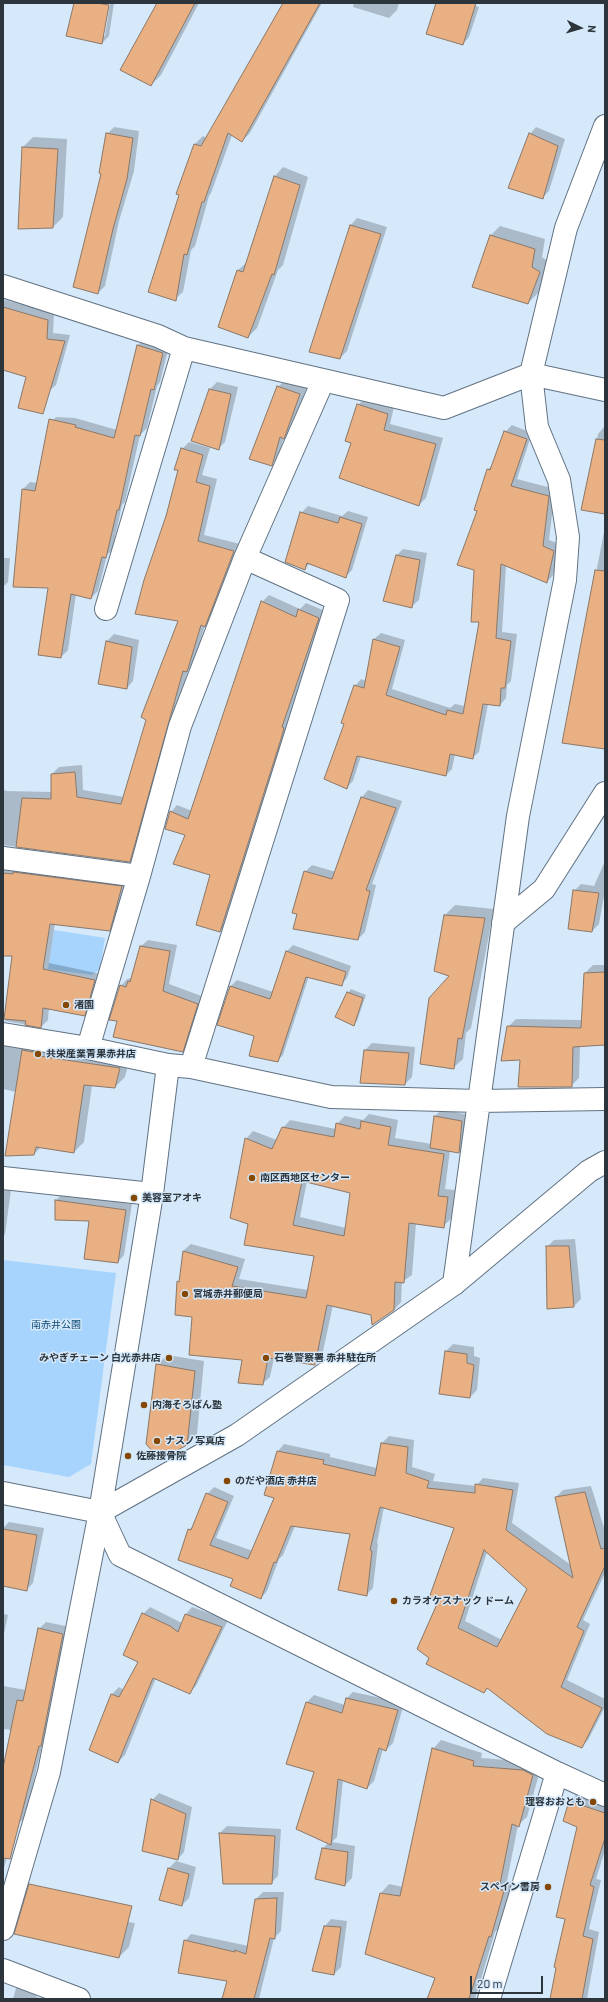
<!DOCTYPE html>
<meta charset="utf-8">
<style>
body{margin:0}
#map{position:relative;width:608px;height:2002px;overflow:hidden;background:#d5e9fb;font-family:Barlow,sans-serif}
canvas{display:block}
.frame{position:absolute;inset:0;border:4px solid #2d353c;pointer-events:none}
.north{position:absolute;left:560px;top:8px;width:40px;height:40px;-webkit-text-stroke:3px #d5e9fb;paint-order:stroke;rotate:95deg;font-size:11px;font-weight:700;line-height:16px;text-align:center;color:#2d353c}
.north::after{content:'';display:block;margin:auto;width:14px;height:18px;background:#2d353c;clip-path:polygon(50% 0,100% 100%,50% 72%,0 100%)}
.scale{position:absolute;left:470px;top:1976px;width:73px;height:18px;box-sizing:border-box;border:2px solid #2d353c;border-top:0;padding-left:5px;font-size:12px;line-height:14px;white-space:nowrap;color:#2d353c;-webkit-text-stroke:3px #d5e9fb;paint-order:stroke}
</style>
<div id="map">
<canvas width="608" height="2002"></canvas>
<div class="frame"></div>
<div class="north">N</div>
<div class="scale">20 m</div>
</div>
<script>
const c = document.querySelector('canvas').getContext('2d');
c.lineJoin = 'round';
function paint(path, color) { c.fillStyle = color; c.fill(path, 'evenodd'); }
const poly = rows => new Path2D(rows.map(r => 'M' + r).join(''));
function stroke(path, color, width, dash) { c.strokeStyle = color; c.lineWidth = width; c.lineCap = dash ? 'butt' : 'round'; c.setLineDash(dash || []); c.stroke(path); }
function label(font, color, halo, rows, align = 'center') {
  c.font = font + ' Barlow,"Noto Sans JP",sans-serif'; c.lineWidth = 3; c.setLineDash([]); c.textBaseline = 'middle'; c.strokeStyle = halo; c.fillStyle = color; for (const [text, x, y, turn = 0] of rows) {
    c.save(); c.translate(x, y); c.rotate((+turn || 0) * Math.PI / 180); c.textAlign = isNaN(turn) ? turn : align; if (halo) c.strokeText(text, 0, 0); c.fillText(text, 0, 0); c.restore();
  }
}
paint(poly([
 [54,930,105,938,100,969,92,975,48,969],
 [3,1260,116,1273,91,1464,69,1477,3,1465]
]), '#a6d4fd');
paint(poly([
 [75,3,108,3,103,36,105,36,110,3,114,3,109,36,102,43],
 [158,3,199,3,161,75,151,85],
 [283,3,322,3,250,133,242,141,232,135,211,193,209,196,195,246,191,250,183,292,175,299,180,194,177,193,195,144,203,136,207,138],
 [354,3,399,3,397,10,389,18,353,7],
 [437,3,468,3,479,7,469,37,463,44],
 [114,127,139,131,134,171,119,221,105,286,98,293,102,173,107,134],
 [536,127,565,139,549,191,542,198,530,134],
 [33,137,67,139,63,217,53,227,23,147],
 [283,167,308,177,283,265,278,270,257,328,248,337,238,270,247,262,275,176],
 [357,218,387,227,347,351,340,358,351,225],
 [500,226,545,239,542,257,549,262,538,293,528,303,490,236],
 [5,300,54,314,53,333,70,335,56,385,49,391,27,376,3,369,3,302],
 [145,339,169,346,160,382,157,386,147,428,140,435,125,502,122,505,112,550,107,555,98,591,91,598,76,594,68,650,61,657,49,587,23,489,30,482,37,483,49,424,56,417,75,418,117,430,138,345],
 [285,380,307,387,290,431,284,437,278,458,271,465,278,387],
 [217,382,238,387,225,442,218,449,210,389],
 [365,398,394,407,390,424,443,438,426,498,419,505,352,442,358,405],
 [512,425,532,433,517,479,555,489,549,540,560,544,553,575,547,582,506,566,502,632,517,634,511,681,507,685,506,698,500,705,488,704,479,752,472,758,455,754,452,769,446,775,361,756,353,781,347,787,346,724,355,686,361,679,366,681,374,639,381,633,405,640,392,689,450,708,455,704,465,706,480,622,478,510,488,469,494,464,505,432],
 [605,426,605,513,583,509,598,434],
 [189,442,210,448,202,475,217,479,204,535,240,544,211,619,205,625,194,664,188,670,136,854,129,861,3,845,3,789,6,791,52,792,52,774,59,767,82,765,83,790,124,797,179,620,167,516,179,470,182,449],
 [308,506,342,516,348,511,368,517,352,570,346,576,310,563,304,569,301,513],
 [605,527,605,745,563,742],
 [403,549,427,553,419,600,412,606,397,555],
 [3,558,10,558,8,582,3,587],
 [269,595,300,609,306,603,325,611,288,721,290,721,227,924,220,931,211,875,171,812,177,805,192,811,262,602],
 [114,634,139,640,133,681,127,688,99,684,107,641],
 [368,790,402,801,372,884,376,885,365,932,358,939,298,914,305,872,312,865,336,872,362,797],
 [605,861,605,890,599,924,592,931,574,891,581,884,594,886],
 [3,862,128,880,116,924,109,930,55,923,49,963,101,974,91,1008,84,1015,49,1008,48,1020,41,1027,5,1021,13,955,3,955],
 [455,905,494,909,471,1028,466,1033,463,1059,453,1068,451,976,435,970,445,915],
 [148,940,177,945,169,984,204,997,189,1044,182,1051,118,1020,121,986,127,979,132,978,141,946],
 [293,945,351,966,347,978,341,985,309,976,283,1055,277,1061,231,986,237,980,273,992,287,951],
 [593,965,605,965,605,1044,580,1046,579,1078,571,1086,521,1059,508,1027,516,1019,582,1020,585,973],
 [351,989,366,995,357,1021,353,1025,348,993],
 [3,1038,130,1058,125,1077,115,1087,92,1085,84,1142,74,1152,41,1147,34,1154,16,1092,3,1089],
 [372,1043,415,1047,412,1077,405,1084,365,1050],
 [442,1109,468,1115,466,1145,459,1152,450,1150,445,1189,455,1190,451,1219,443,1226,416,1223,412,1275,402,1282,401,1302,394,1310,372,1314,333,1305,322,1356,314,1364,274,1358,270,1377,262,1384,243,1359,193,1316,178,1282,180,1280,183,1251,191,1244,245,1259,239,1279,308,1290,316,1255,249,1223,246,1139,253,1131,277,1140,283,1128,290,1120,336,1129,337,1124,345,1116,363,1120,369,1114,398,1120,395,1138,432,1144,435,1116],
 [307,1181,352,1192,346,1228,300,1217],
 [3,1189,11,1190,5,1234,3,1236],
 [62,1194,132,1204,124,1255,118,1262,90,1221,56,1200],
 [575,1239,581,1299,574,1306,547,1247,554,1240],
 [453,1344,474,1347,474,1356,480,1358,477,1390,470,1397,440,1393,446,1351],
 [167,1355,204,1361,197,1434,187,1444,157,1365],
 [389,1436,414,1440,412,1467,435,1474,433,1481,476,1486,483,1478,519,1483,512,1523,571,1565,556,1497,563,1490,591,1486,605,1531,605,1573,583,1620,590,1624,567,1680,605,1699,605,1707,588,1740,582,1746,488,1688,484,1692,430,1658,439,1604,455,1527,384,1507,377,1543,378,1544,373,1588,366,1595,351,1533,295,1526,283,1555,279,1559,267,1591,261,1598,234,1579,189,1530,194,1525,207,1494,214,1487,234,1496,216,1538,253,1551,276,1498,266,1494,278,1451,284,1444,330,1454,330,1457,377,1468,382,1443],
 [487,1552,528,1589,502,1640,465,1621],
 [9,1522,44,1528,33,1583,26,1590,3,1585,3,1528],
 [150,1607,182,1623,186,1614,192,1607,228,1620,196,1686,189,1693,156,1678,125,1755,118,1762,90,1750,112,1694,119,1687,124,1690,140,1662,143,1614],
 [3,1614,8,1615,3,1638],
 [46,1622,70,1627,25,1818,17,1824,3,1871,3,1765,5,1763,12,1730,3,1729,3,1686,26,1690,39,1629],
 [353,1692,404,1703,393,1743,386,1750,383,1749,374,1781,367,1788,343,1780,337,1837,332,1842,355,1846,352,1878,345,1885,316,1879,323,1848,328,1843,315,1772,287,1763,307,1702,314,1695,345,1705,346,1699],
 [441,1740,482,1753,481,1758,532,1762,541,1767,527,1817,518,1825,507,1881,512,1882,500,1927,495,1932,475,1999,428,1999,436,1977,367,1953,381,1893,389,1884,403,1887,433,1749],
 [159,1793,192,1807,184,1852,178,1859,152,1800],
 [576,1795,605,1804,605,1850,596,1879,601,1880,589,1929,599,1932,587,1999,551,1999,567,1918,579,1827,570,1802],
 [227,1826,281,1829,278,1876,271,1883,220,1833],
 [176,1861,196,1867,189,1898,182,1905,160,1899,169,1868],
 [263,1892,284,1892,281,1931,274,1938,259,1999,223,1999,228,1980,185,1941,191,1934,249,1946,256,1899],
 [30,1908,135,1923,129,1947,119,1957],
 [331,1919,347,1921,341,1967,334,1974,313,1971,325,1926],
 [24,1980,39,1985,36,1997,44,1999,13,1999,16,1988]
]), '#0003');
const building = poly([
 [74,3,97,3,109,5,102,44,66,36,74,3],
 [157,3,195,3,151,86,120,70,157,3],
 [283,3,320,3,242,142,228,133,204,202,202,202,187,255,184,254,176,301,148,292,179,195,176,194,194,144,201,146,283,3],
 [436,3,476,3,463,45,426,34,436,3],
 [106,133,133,138,127,179,113,229,98,294,73,287,101,174,99,173,106,133],
 [529,133,558,146,543,199,508,188,529,133],
 [22,147,58,149,53,228,18,229,22,147],
 [274,176,300,185,274,275,272,274,248,338,218,327,237,270,243,272,274,176],
 [350,225,381,234,340,359,309,352,350,225],
 [490,235,535,249,532,267,540,272,528,304,472,287,490,235],
 [3,307,48,320,47,339,65,341,43,414,18,408,26,377,3,370,3,307],
 [137,345,163,353,154,390,151,389,140,436,135,435,119,510,117,510,106,558,102,557,91,599,71,594,61,658,38,655,48,588,13,587,22,489,35,491,49,419,76,425,75,427,114,438,137,345],
 [277,386,300,394,284,439,280,437,272,466,249,459,277,386],
 [209,389,231,394,219,450,191,441,209,389],
 [357,404,388,414,384,430,436,444,419,506,339,478,351,443,345,441,357,404],
 [504,431,527,439,511,486,549,496,543,546,554,551,547,583,501,564,496,638,511,641,505,688,501,688,500,706,483,704,473,759,450,754,446,776,357,756,347,789,324,779,344,724,341,723,354,685,364,688,373,639,400,647,386,695,446,715,447,710,463,714,479,622,471,622,474,570,457,565,477,511,474,510,487,469,490,470,504,431],
 [596,439,605,440,605,514,581,510,596,439],
 [181,448,203,455,196,482,210,486,198,541,234,551,205,627,201,625,187,672,183,671,130,862,16,847,22,798,51,799,51,774,75,772,77,797,121,804,146,720,141,717,178,621,135,614,144,580,166,516,178,470,174,470,181,448],
 [300,512,338,523,340,517,362,524,346,578,307,563,305,570,285,562,300,512],
 [396,555,420,560,412,608,383,601,396,555],
 [595,570,605,571,605,749,562,743,595,570],
 [261,601,296,617,298,609,319,618,282,727,284,728,281,739,220,932,196,925,210,875,173,864,185,835,165,829,170,811,188,819,261,601],
 [106,641,132,647,127,689,98,684,106,641],
 [361,797,396,808,366,890,370,891,358,940,293,929,297,914,292,913,304,871,332,879,361,797],
 [13,872,122,886,110,931,50,924,43,969,95,980,85,1016,43,1008,41,1028,25,1025,26,1021,4,1019,12,956,3,956,3,873,13,874,13,872],
 [573,890,599,893,592,932,568,929,573,890],
 [444,915,485,918,462,1039,458,1038,454,1069,420,1064,429,998,449,976,434,971,444,915],
 [140,946,170,951,163,991,198,1004,183,1052,113,1037,117,1021,109,1020,120,985,126,987,128,981,130,982,140,946],
 [286,951,346,972,342,986,306,977,278,1062,249,1056,254,1036,217,1025,230,986,270,999,286,951],
 [605,972,605,1045,573,1047,572,1087,518,1087,520,1060,501,1061,507,1026,581,1028,584,973,605,972],
 [347,992,363,998,354,1026,335,1017,347,992],
 [22,1050,39,1053,39,1056,120,1068,115,1088,84,1085,74,1153,36,1147,34,1155,5,1156,22,1050],
 [364,1050,409,1053,405,1085,360,1083,364,1050],
 [434,1116,462,1121,459,1153,430,1148,434,1116],
 [361,1121,391,1127,388,1145,444,1154,438,1196,448,1197,444,1228,409,1223,404,1283,395,1282,394,1310,372,1325,371,1315,327,1305,315,1365,268,1358,263,1385,238,1383,242,1360,189,1355,192,1317,175,1315,177,1281,179,1282,183,1251,238,1267,232,1286,306,1298,314,1256,244,1245,248,1224,230,1218,245,1138,272,1149,282,1127,334,1137,336,1123,360,1129,361,1121],
 [302,1181,350,1193,344,1236,293,1225,302,1181],
 [55,1200,126,1210,118,1263,84,1259,89,1221,55,1220,55,1200],
 [546,1246,569,1246,574,1307,547,1309,546,1246],
 [445,1351,467,1354,467,1363,474,1365,470,1398,439,1394,445,1351],
 [156,1364,195,1371,187,1445,172,1453,154,1453,146,1444,156,1364],
 [381,1443,408,1447,406,1473,429,1481,427,1488,475,1493,475,1484,513,1490,506,1530,573,1578,555,1497,585,1492,601,1549,605,1548,605,1566,577,1627,584,1631,561,1687,602,1708,582,1748,547,1734,487,1688,484,1693,426,1664,429,1658,417,1649,437,1604,429,1598,454,1528,380,1507,370,1550,372,1551,367,1596,338,1590,350,1534,291,1526,276,1563,274,1562,261,1599,230,1586,233,1579,178,1560,188,1529,191,1530,206,1493,228,1502,210,1545,248,1559,274,1498,264,1495,277,1451,324,1460,323,1464,375,1476,381,1443],
 [484,1550,527,1589,497,1647,458,1628,484,1550],
 [3,1529,37,1535,27,1591,3,1586,3,1529],
 [142,1613,170,1626,178,1632,185,1614,222,1627,190,1694,153,1678,118,1763,89,1750,111,1694,119,1697,138,1662,123,1655,142,1613],
 [38,1628,63,1634,41,1746,39,1746,10,1859,3,1858,3,1768,17,1700,23,1701,38,1628],
 [346,1698,398,1710,386,1751,379,1748,367,1789,338,1779,331,1845,296,1829,314,1772,286,1764,306,1702,342,1713,346,1698],
 [432,1748,474,1761,473,1766,523,1770,533,1775,519,1827,512,1824,499,1889,504,1891,491,1937,489,1936,469,1999,427,1999,435,1978,365,1954,380,1893,400,1896,432,1748],
 [151,1799,186,1814,178,1860,142,1851,151,1799],
 [569,1801,605,1813,605,1838,590,1885,594,1887,583,1936,593,1939,582,1999,550,1999,556,1968,554,1967,565,1919,556,1917,577,1827,563,1821,569,1801],
 [219,1833,275,1836,272,1884,223,1884,219,1833],
 [322,1848,348,1852,345,1886,315,1879,322,1848],
 [168,1868,189,1874,182,1906,159,1900,168,1868],
 [29,1884,132,1906,119,1958,14,1934,29,1884],
 [277,1898,275,1939,270,1938,254,1999,222,1999,227,1981,178,1973,184,1940,235,1952,235,1950,246,1954,255,1899,277,1898],
 [324,1926,341,1927,334,1975,312,1971,324,1926]
]);
paint(building, '#e8b083');
stroke(building, '#8b7768', 1);
const minor = poly([
 [3,286,158,336,184,348,444,408,531,374,605,390],
 [106,609,184,348],
 [3,858,139,876],
 [503,923,544,889,605,793],
 [3,1034,88,1048,168,1065,191,1067,331,1097,479,1101,605,1099],
 [88,1048,139,876,180,726,245,558,323,381],
 [191,1067,338,600,245,558],
 [3,1178,152,1194],
 [454,1284,518,816,565,580,568,537,559,480,537,427,531,374,566,228,605,126],
 [100,1512,120,1555,557,1773,605,1795],
 [3,1970,79,1999],
 [489,1999,557,1773]
]);
const tertiary = poly([
 [3,1493,100,1512,237,1435,454,1284,589,1171,605,1162],
 [3,1929,49,1772,100,1512,152,1194,168,1065]
]);
stroke(minor, '#617283', 24);
stroke(tertiary, '#617283', 24);
stroke(minor, '#fff', 22);
stroke(tertiary, '#fff', 22);
for (const [x, y, r, color] of [
 [66,1005,4,"#844802"],
 [38,1054,4,"#844802"],
 [252,1178,4,"#844802"],
 [134,1198,4,"#844802"],
 [185,1294,4,"#844802"],
 [169,1358,4,"#844802"],
 [266,1358,4,"#844802"],
 [144,1405,4,"#844802"],
 [157,1441,4,"#844802"],
 [128,1456,4,"#844802"],
 [227,1481,4,"#844802"],
 [394,1601,4,"#844802"],
 [593,1802,4,"#844802"],
 [548,1887,4,"#844802"]
]) { const dot = new Path2D(); dot.arc(x, y, r, 0, 2 * Math.PI); c.fillStyle = color; c.fill(dot); stroke(dot, '#d5e9fb', 1.5); }
label('bold 10px', '#2d353c', '#d5e9fb', [
 ["渚園",74,1005],
 ["共栄産業青果赤井店",46,1054],
 ["南区西地区センター",260,1178],
 ["美容室アオキ",142,1198],
 ["宮城赤井郵便局",193,1294],
 ["みやぎチェーン 白光赤井店",161,1358,"right"],
 ["石巻警察署 赤井駐在所",274,1358],
 ["内海そろばん塾",152,1405],
 ["ナスノ写真店",165,1441],
 ["佐藤接骨院",136,1456],
 ["のだや酒店 赤井店",235,1481],
 ["カラオケスナック ドーム",402,1601],
 ["理容おおとも",585,1802,"right"],
 ["スペイン書房",540,1887,"right"]
], 'left');
label('10px', '#0c4a76', '#d5e9fb', [
 ["南赤井公園",56,1325]
]);
</script>
